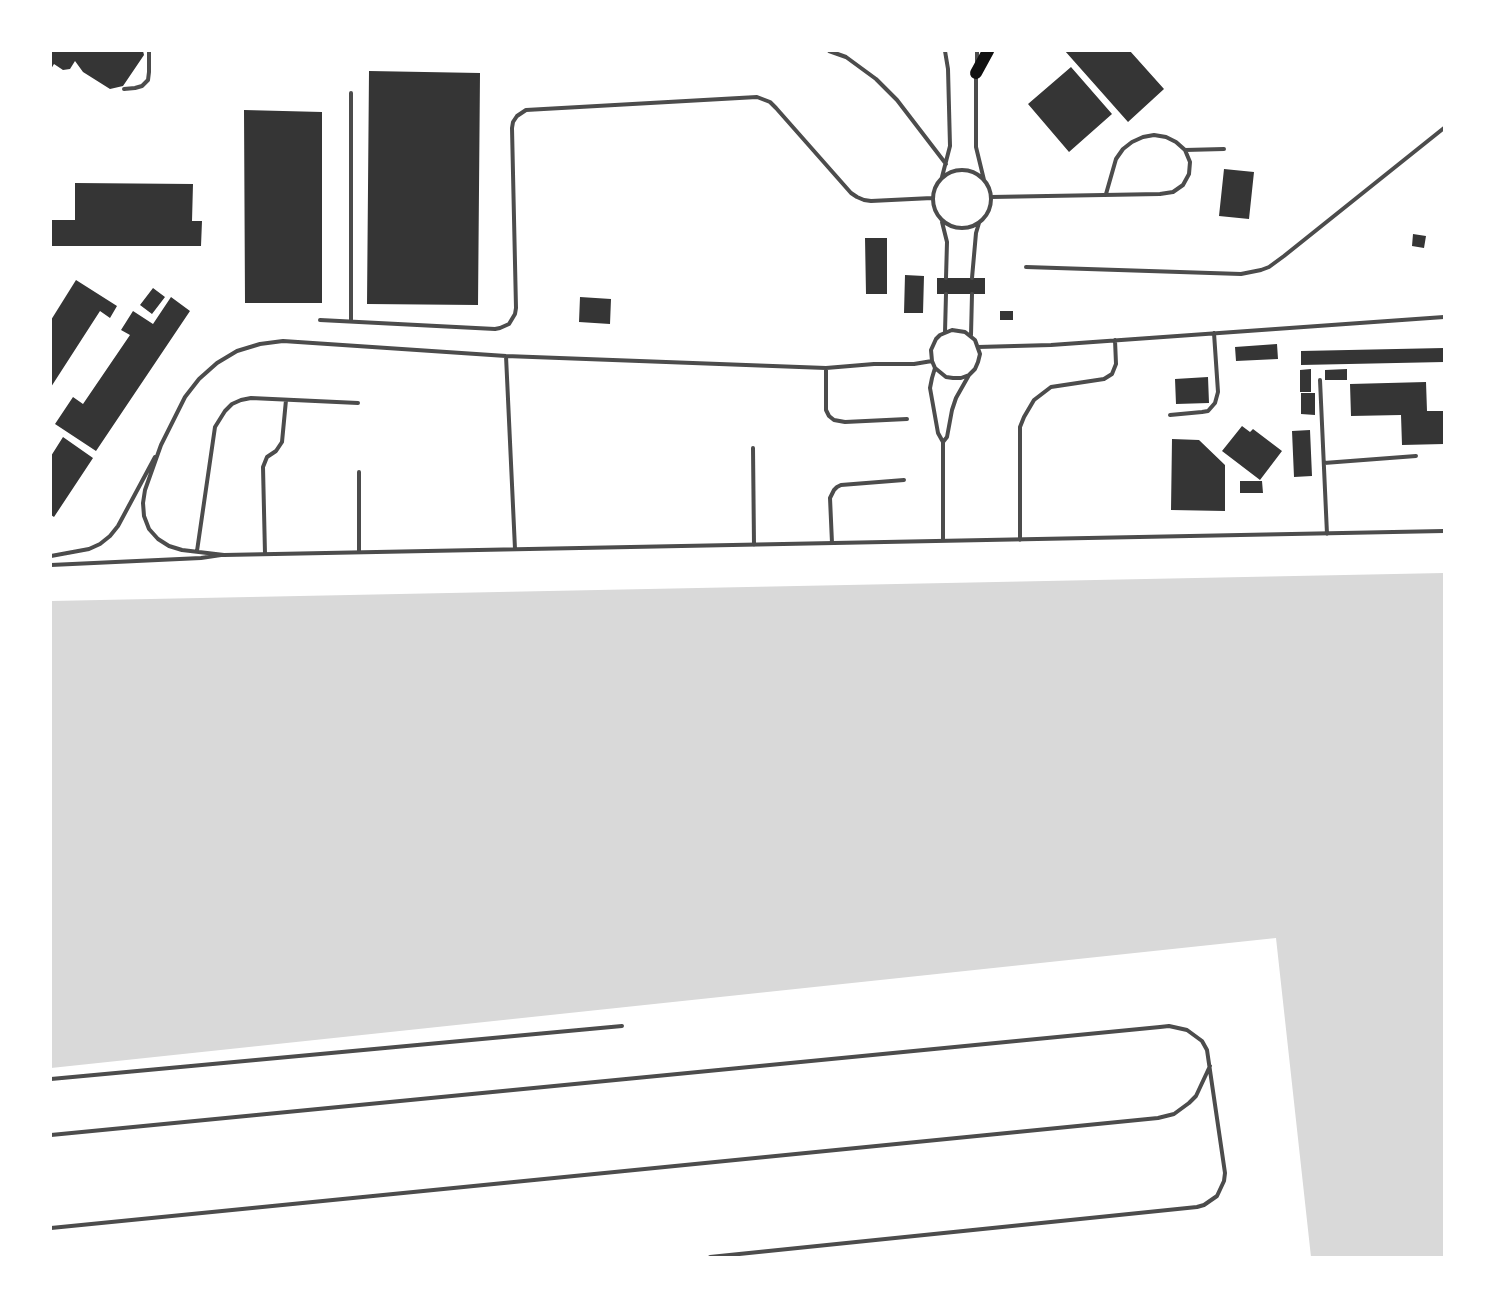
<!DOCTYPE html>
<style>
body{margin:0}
#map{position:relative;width:1495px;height:1308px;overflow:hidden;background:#fff;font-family:"Nunito Sans",sans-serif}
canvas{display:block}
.frame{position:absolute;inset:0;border:52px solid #fff;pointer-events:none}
</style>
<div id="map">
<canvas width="1495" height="1308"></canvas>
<div class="frame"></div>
</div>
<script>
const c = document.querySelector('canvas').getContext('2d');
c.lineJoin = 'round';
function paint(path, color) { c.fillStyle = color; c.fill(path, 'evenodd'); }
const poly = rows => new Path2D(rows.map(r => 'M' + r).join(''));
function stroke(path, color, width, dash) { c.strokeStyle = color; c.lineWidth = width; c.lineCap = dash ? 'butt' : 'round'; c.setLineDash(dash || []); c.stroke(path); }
paint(poly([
 [1444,573,1444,1257,1311,1257,1276,938,51,1068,51,601]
]), '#d9d9d9');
paint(poly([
 [51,51,143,51,144,55,123,86,110,89,83,72,75,61,70,69,63,70,54,64,51,69],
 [1065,51,1130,51,1164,89,1128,122],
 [1071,67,1112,114,1069,152,1028,104],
 [369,71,480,73,478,305,367,304],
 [244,110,322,112,322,303,245,303],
 [1224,169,1254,172,1249,219,1219,216],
 [75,183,193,184,192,221,202,221,201,246,51,246,51,220,75,220],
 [1413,234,1426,236,1424,248,1412,246],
 [865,238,887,238,887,294,866,294],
 [905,275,924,276,923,313,904,313],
 [937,278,985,278,985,294,937,294],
 [76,280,117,306,110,318,100,311,51,387,51,320],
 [153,288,165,297,152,314,140,305],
 [171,297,190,311,96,451,55,424,73,397,83,404,130,335,121,330,133,311,153,324],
 [580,297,611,299,610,324,579,322],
 [1000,311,1013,311,1013,320,1000,320],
 [1277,344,1278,359,1236,361,1235,347],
 [1444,348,1444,362,1301,365,1301,351],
 [1311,369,1311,392,1300,392,1300,370],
 [1347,369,1347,380,1325,380,1325,370],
 [1208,377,1209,403,1176,404,1175,379],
 [1426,382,1427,411,1444,411,1444,444,1402,445,1401,415,1351,416,1350,384],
 [1301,393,1315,393,1315,415,1301,414],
 [1242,426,1250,432,1253,429,1282,451,1260,480,1222,451],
 [1310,430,1312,476,1294,477,1292,431],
 [63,437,93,458,54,517,51,515,51,456],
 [1172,439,1199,440,1225,465,1225,511,1171,510],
 [1240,481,1262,481,1263,493,1240,493]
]), '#353535');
stroke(poly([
 [829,51,846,57,876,79,897,100,946,164],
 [977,64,977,51],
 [976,74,976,147,984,180],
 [124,89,135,88,142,86,148,80,149,72,149,51],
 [1185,150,1224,149],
 '933 199a29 29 0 1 1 58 0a29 29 0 1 1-58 0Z',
 [942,177,950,146,948,69,945,51],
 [991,197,1160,194,1173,192,1183,185,1189,174,1190,162,1185,150,1176,142,1166,137,1154,135,1143,137,1132,142,1123,149,1116,159,1106,194],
 [942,222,947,242,946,278],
 [1026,267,1241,274,1261,270,1269,267,1284,256,1444,128],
 [972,278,976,233,979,223],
 [320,320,495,329,500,328,509,324,515,314,516,308,512,128,513,122,517,116,526,110,757,97,770,102,776,108,851,193,857,197,864,200,871,201,932,198],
 [351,320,351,93],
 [945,332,946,294],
 [971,335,972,294],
 [978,347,1051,345,1444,317],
 [506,356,515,549],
 [826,368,826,410,829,416,834,420,845,422,907,419],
 [935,368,932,378,930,388,938,433,943,442],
 [1320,380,1327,534],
 [1170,415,1202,412,1208,411,1215,403,1218,392,1214,333],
 [161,445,145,490,143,503,144,516,149,529,158,539,169,546,182,550,224,555,1444,531],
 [161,445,185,397,199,379,217,363,237,351,260,344,283,341,506,356,826,368,874,364,914,364,932,361],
 [753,448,754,545],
 [1324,463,1416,456],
 [359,472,359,552],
 [1020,540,1020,427,1024,417,1034,400,1051,387,1104,379,1112,374,1116,364,1115,340],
 [943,541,943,442,947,437,952,410,956,398,969,375,975,369,978,362,980,354,975,340,965,332,952,330,940,335,936,339,931,350,932,361,935,368,946,377,953,378,961,378,969,375],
 [832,543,830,498,834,490,837,487,841,485,904,480],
 [197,551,215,427,225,411,232,404,241,400,251,398,358,403],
 [265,554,263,467,267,457,276,451,282,442,286,400],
 [51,556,89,549,100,544,110,536,118,526,155,457],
 [51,565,201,558,221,555],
 [51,1079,622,1026],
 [51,1135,1160,1027,1169,1026,1187,1030,1202,1041,1207,1050,1225,1173,1224,1181,1217,1196,1204,1205,1197,1207,710,1257],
 [51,1228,1158,1118,1174,1114,1189,1103,1196,1096,1210,1066]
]), '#4c4c4c', 4);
stroke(poly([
 [976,73,988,51]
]), '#111', 12);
</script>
